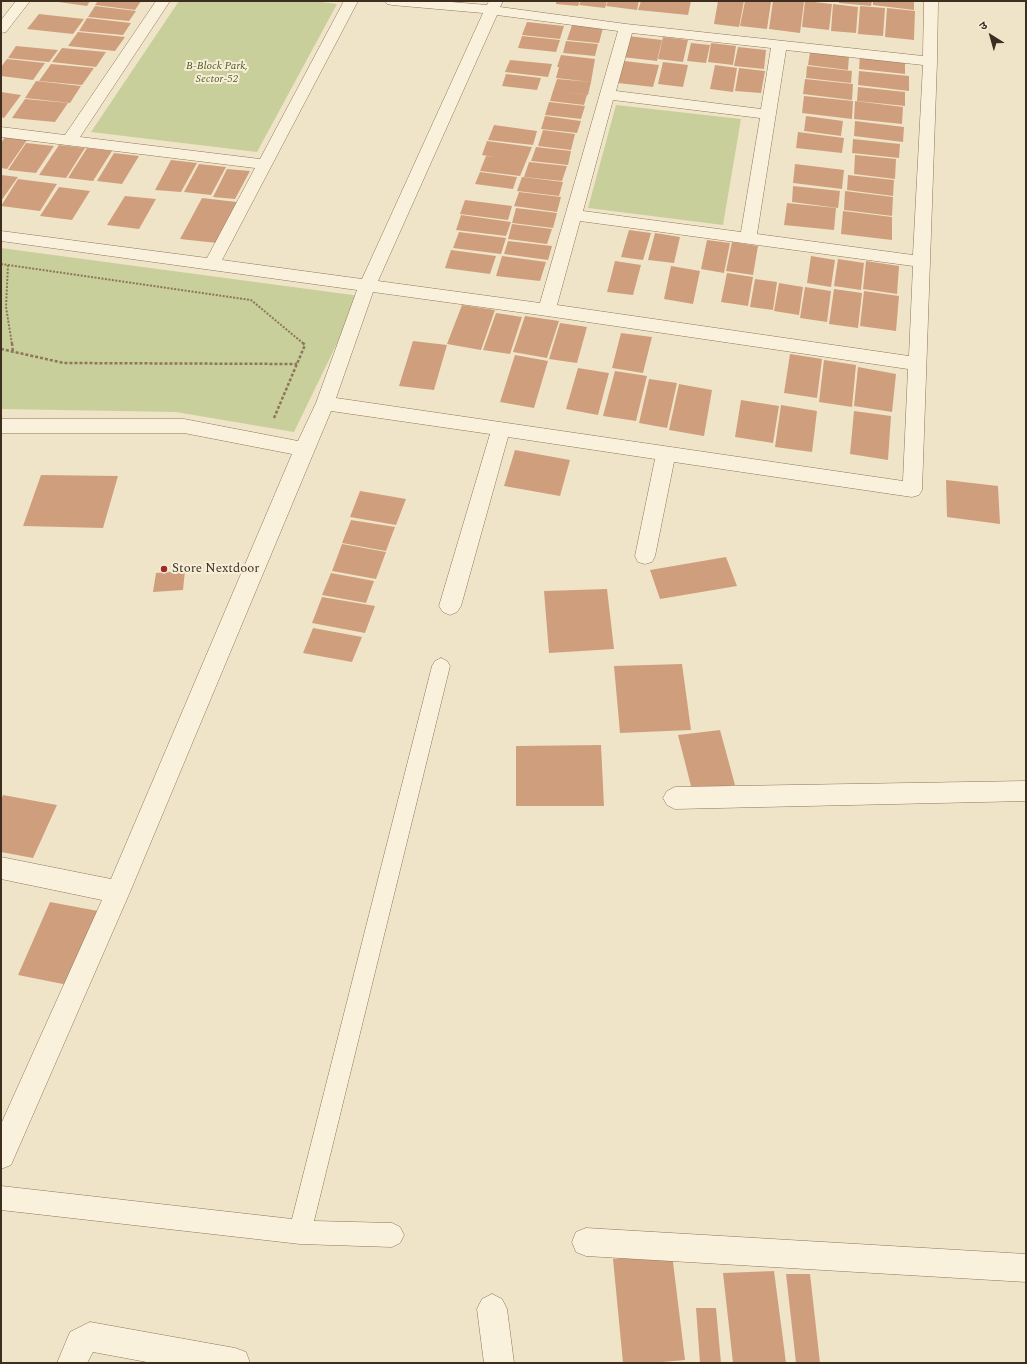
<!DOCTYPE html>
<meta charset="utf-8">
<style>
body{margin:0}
#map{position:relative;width:1027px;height:1364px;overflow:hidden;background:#f0e4c8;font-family:Spectral,"Noto Sans Devanagari",serif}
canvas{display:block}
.frame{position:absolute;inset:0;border:2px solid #3d2e20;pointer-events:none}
.north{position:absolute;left:971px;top:16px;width:40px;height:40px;-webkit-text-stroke:3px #f7eed8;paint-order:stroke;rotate:323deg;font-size:11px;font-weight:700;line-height:16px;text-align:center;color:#3d2e20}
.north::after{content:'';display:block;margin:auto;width:14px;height:18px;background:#3d2e20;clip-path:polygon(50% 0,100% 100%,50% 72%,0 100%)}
</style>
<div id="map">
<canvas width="1027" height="1364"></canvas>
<div class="frame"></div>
<div class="north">उ</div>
</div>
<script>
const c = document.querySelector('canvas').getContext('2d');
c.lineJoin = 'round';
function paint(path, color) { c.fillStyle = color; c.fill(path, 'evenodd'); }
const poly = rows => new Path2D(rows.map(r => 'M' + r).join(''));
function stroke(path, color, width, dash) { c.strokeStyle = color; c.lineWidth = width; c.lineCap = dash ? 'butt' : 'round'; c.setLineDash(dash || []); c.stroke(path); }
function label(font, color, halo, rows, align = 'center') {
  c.font = font + ' Spectral,serif'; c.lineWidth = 4; c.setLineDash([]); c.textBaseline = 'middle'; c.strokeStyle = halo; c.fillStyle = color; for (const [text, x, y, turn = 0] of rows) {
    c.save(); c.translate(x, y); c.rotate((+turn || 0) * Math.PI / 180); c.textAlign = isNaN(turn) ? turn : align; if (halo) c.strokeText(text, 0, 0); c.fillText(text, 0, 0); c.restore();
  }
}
paint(poly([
 [179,1,313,1,337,4,257,152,91,132],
 [616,105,741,119,723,225,588,208],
 [1,248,360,296,294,432,176,412,1,409]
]), '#c9cf9b');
paint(poly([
 [51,1,90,1,87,6],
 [98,1,141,1,135,10,95,5],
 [556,1,580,1,578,6,556,4],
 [581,1,607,1,605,8,579,5],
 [608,1,639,1,637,10,606,6],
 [641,1,691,1,688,15,638,10],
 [718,1,744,1,739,27,714,24],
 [745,1,771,2,767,29,740,26],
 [773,1,804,2,800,33,769,29],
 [805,1,832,4,829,30,802,27],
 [839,1,872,1,871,6,839,3],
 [873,1,914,1,914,10,873,5],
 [833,4,858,7,856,33,831,31],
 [95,6,136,11,129,21,88,17],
 [860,6,885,8,883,36,858,34],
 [887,8,915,11,914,40,885,37],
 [39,14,84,19,73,34,27,29],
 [87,18,131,23,123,35,79,31],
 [527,22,564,26,560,39,522,35],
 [572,25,603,28,599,43,567,40],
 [78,32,125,37,115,51,68,46],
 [522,36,560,40,556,52,518,48],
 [628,36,662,40,657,61,622,57],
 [663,37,688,40,683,62,658,59],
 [566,41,598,44,595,56,563,53],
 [691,43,710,45,706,63,687,61],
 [711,43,736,46,733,65,708,62],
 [16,46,58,50,49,62,8,58],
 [738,47,766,50,764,69,734,66],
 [62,48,106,52,96,67,52,62],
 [810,52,849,56,848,70,808,65],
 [561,55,595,59,591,82,556,78,559,67,557,67],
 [860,55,905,60,905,74,859,69],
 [7,59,45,63,33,80,1,76,1,67],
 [510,60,552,64,548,77,505,72],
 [624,61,659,65,653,87,618,83],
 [663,62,688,65,683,87,658,84],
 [51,64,94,68,82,85,39,81],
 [715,65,737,68,733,92,710,89],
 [807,66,852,71,851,83,806,78],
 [739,68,765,71,761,93,735,91],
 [859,71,909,76,909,91,858,85],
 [506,74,541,78,537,90,502,86],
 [557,79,591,82,588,95,553,91],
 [805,79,853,84,852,100,803,94],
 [36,81,81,86,70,103,25,98],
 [858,87,905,92,905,106,857,101],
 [553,91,587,95,584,105,550,101],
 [1,92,21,95,4,118,1,117],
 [804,96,853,101,852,119,802,113],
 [25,99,68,103,55,122,12,118],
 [855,101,903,107,902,124,854,119],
 [549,102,585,106,581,119,545,115],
 [545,116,581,121,577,133,541,129],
 [806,116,843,121,841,136,804,131],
 [855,121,904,127,903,142,854,136],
 [494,125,537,131,533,145,488,140],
 [543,130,575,134,571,150,538,146],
 [798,132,844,138,842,153,796,148],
 [5,137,27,140,7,169,1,168,1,143],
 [853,139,900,144,899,158,852,153],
 [487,141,532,147,520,176,480,171,486,156,495,157,482,155],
 [26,143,54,146,36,173,8,170],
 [59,145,85,148,66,178,39,175],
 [536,147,571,151,568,165,531,161],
 [87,148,112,151,93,181,68,178],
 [114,153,139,156,122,184,97,181],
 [855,155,896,159,895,179,854,174],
 [171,160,197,163,181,192,155,190],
 [529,162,567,166,562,181,524,177],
 [199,164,226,167,211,195,184,192],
 [795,164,844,170,842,189,793,183],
 [227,169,250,171,235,199,213,197],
 [480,172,517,177,513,189,475,184],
 [1,175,18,177,1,201],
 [848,175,894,180,893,196,847,190],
 [522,177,563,182,559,196,517,191],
 [18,179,57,184,40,211,1,206],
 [793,186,840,191,838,208,792,202],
 [59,187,90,191,72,220,40,216],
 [845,191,893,197,892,216,844,210],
 [519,192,561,197,557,212,514,206],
 [125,196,156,199,139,229,107,225],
 [202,198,237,202,217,243,180,239],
 [465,200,512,206,508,220,460,214],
 [787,203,836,208,834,230,784,225],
 [516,208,557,213,553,228,512,223],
 [843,211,892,217,892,240,841,234],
 [461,215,511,222,506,236,456,230],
 [512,224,552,229,547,244,508,239],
 [629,230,651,233,643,260,621,257],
 [459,232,506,238,501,254,453,248],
 [655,233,680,237,674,263,648,260],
 [707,240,730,243,724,273,701,269],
 [508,241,552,246,548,260,504,254],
 [732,242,758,246,753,275,726,271],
 [451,250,496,256,490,274,445,268],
 [502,256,546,262,540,281,496,276],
 [811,256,835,260,831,287,807,283],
 [838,259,864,263,861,290,834,286],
 [615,261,641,265,633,295,607,292],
 [866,261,899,266,897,294,863,289],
 [671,266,700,271,693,304,664,299],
 [727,273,753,277,748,306,721,302],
 [755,279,777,282,773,310,750,307],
 [779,283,803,287,799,315,774,311],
 [805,287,831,291,827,322,800,318],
 [834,289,862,293,858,328,829,324],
 [864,291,899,296,896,331,860,326],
 [462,305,495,310,481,350,447,344],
 [496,313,522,317,510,354,483,350],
 [525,316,559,321,547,358,513,352],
 [560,323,587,327,577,363,549,359],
 [621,333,652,337,643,373,612,368],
 [413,341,447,345,434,390,399,386],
 [790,354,822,359,817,398,784,393],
 [515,355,548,361,534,408,500,402],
 [824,360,856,365,852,407,819,402],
 [858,367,896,374,892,412,854,406],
 [578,368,609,373,598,415,566,409],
 [615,371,647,376,636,421,603,416],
 [649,379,677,383,667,428,639,423],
 [679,384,712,390,704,436,669,430],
 [741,400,779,406,773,443,735,437],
 [781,405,817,411,812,452,775,447],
 [854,411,891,416,888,460,850,454],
 [515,450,570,460,560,496,504,486],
 [41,475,118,476,103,528,23,526],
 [946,480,998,486,1000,524,947,517],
 [360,491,406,499,396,525,350,517],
 [351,520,395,527,386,551,342,543],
 [342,544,386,552,376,579,332,571],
 [726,557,737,586,660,599,650,570],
 [185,571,183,590,153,592,156,573],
 [331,573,374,581,366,603,322,595],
 [607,589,614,649,549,653,544,591],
 [322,597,375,606,365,633,312,623],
 [313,628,362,637,352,662,303,653],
 [682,664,691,730,620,733,614,666],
 [720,730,735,785,692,790,678,735],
 [601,745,604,806,516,806,516,746],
 [3,795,57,805,33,858,1,852,1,800],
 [50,902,98,911,68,985,18,975],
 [672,1254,685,1360,652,1363,623,1363,613,1259],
 [774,1271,786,1363,733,1363,723,1273],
 [786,1274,810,1274,820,1363,796,1363],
 [696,1308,716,1308,721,1363,700,1363]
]), '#cf9f7d');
const lane = poly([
 [441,658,447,661,450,666,314,1221,392,1223,400,1227,404,1235,400,1243,392,1247,300,1244,1,1210,1,1186,292,1219,432,666,435,661,441,658]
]);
const street = poly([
 [16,1,30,1,6,32,1,33,1,20,16,1],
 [156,1,170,1,80,137,260,159,344,1,358,1,222,260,362,279,483,13,392,5,387,4,385,1,439,1,487,5,489,1,503,1,500,7,626,24,923,56,924,1,938,1,937,61,922,490,919,495,912,497,674,462,655,556,652,562,645,564,638,562,635,556,655,459,508,437,461,606,457,612,450,615,443,612,439,606,490,434,331,411,130,892,11,1165,1,1169,1,1124,102,900,1,879,1,857,111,879,292,454,184,433,1,433,1,419,184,419,298,441,316,403,357,290,1,241,1,231,207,258,255,168,1,137,1,127,65,135,156,1],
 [497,15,618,31,540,303,378,281,497,15],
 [632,33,771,48,761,109,616,91,632,33],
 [786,50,923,65,913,255,757,234,786,50],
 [613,100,760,118,741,232,583,211,613,100],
 [580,221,913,266,909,356,557,305,580,221],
 [373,292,547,316,908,369,903,481,336,398,373,292],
 [1026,781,1026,801,675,809,667,805,663,798,667,791,675,787,1026,781],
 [586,1228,1026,1254,1026,1282,586,1256,576,1252,572,1242,576,1232,586,1228],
 [492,1294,502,1299,507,1309,514,1363,484,1363,477,1309,482,1299,492,1294],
 [90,1322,235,1348,246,1352,250,1363,152,1363,93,1352,87,1363,57,1363,70,1332,90,1322]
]);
stroke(lane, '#8d765c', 1);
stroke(street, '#8d765c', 1);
stroke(poly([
 [1,264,251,300,304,344],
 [8,265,6,307,12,344]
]), '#8d765c', 2, [2, 1.5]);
stroke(poly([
 [12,343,13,353],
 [1,349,64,363,297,364],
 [274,418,305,345,303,343]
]), '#8d765c', 2.5, [3, 2]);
paint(lane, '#faf1dc');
paint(street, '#faf1dc');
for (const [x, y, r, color] of [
 [164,569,4,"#9e2a2b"]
]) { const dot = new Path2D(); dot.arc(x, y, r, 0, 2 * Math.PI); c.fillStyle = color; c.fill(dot); stroke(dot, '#f7eed8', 1.5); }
label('italic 11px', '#4d5a26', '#f7eed8', [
 ["B-Block Park,",217,67],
 ["Sector-52",217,80]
]);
label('13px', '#3d2e20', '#f7eed8', [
 ["Store Nextdoor",172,569]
], 'left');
</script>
